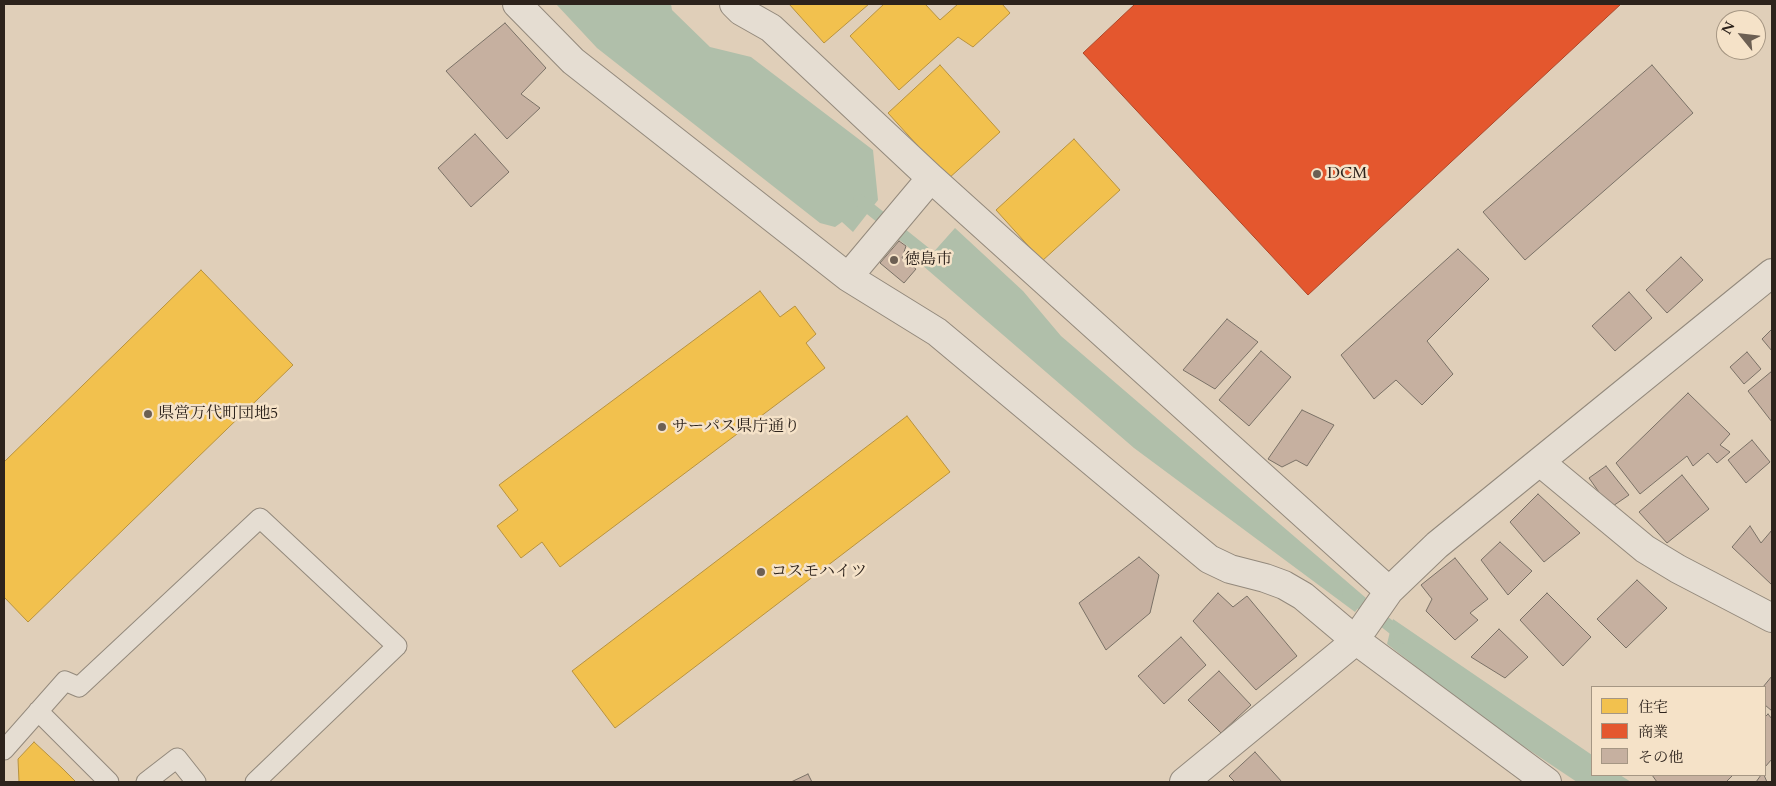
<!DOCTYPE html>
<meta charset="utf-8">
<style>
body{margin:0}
#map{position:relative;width:1776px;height:786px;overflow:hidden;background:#e0cfb9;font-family:Cardo,"Noto Serif JP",serif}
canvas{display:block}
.frame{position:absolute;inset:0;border:5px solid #2d231c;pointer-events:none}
.legend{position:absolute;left:1591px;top:686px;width:175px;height:90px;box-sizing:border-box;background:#f5e2c8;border:1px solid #a59683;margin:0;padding:6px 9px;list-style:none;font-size:15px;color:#2d231c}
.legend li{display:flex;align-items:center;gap:10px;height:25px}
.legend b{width:25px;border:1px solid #a59683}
.north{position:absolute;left:1716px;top:10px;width:50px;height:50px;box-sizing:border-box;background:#f5e2c8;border:1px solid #a59683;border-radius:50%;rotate:299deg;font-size:14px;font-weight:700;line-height:20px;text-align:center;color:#2d231c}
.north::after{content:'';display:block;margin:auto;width:18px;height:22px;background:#6c5f53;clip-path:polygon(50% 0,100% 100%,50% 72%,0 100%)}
</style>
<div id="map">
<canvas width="1776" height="786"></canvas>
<div class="frame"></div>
<ul class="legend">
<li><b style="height:14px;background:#f2c14e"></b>住宅</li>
<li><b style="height:14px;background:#e4572e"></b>商業</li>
<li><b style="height:14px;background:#c6b0a0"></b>その他</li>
</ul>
<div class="north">N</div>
</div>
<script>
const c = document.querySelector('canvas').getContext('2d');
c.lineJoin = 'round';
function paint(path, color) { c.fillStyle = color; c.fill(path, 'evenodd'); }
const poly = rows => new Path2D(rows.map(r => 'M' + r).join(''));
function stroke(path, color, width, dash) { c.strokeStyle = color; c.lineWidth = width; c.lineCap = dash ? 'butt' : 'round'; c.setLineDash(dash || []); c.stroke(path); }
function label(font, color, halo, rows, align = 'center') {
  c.font = font + ' Cardo,"Noto Serif JP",serif'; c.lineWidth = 5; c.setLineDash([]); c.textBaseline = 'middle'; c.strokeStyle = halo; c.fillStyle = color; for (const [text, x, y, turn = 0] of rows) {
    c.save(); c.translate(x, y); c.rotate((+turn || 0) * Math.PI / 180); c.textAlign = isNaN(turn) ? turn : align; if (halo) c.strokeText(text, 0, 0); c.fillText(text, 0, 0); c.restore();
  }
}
paint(poly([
 [556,4,671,4,672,10,710,47,751,57,873,150,878,200,853,232,842,222,835,227,820,223,597,48],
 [955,228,1023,291,1061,336,1366,598,1355,612,1134,448,922,265],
 [1393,619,1592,755,1592,775,1620,775,1631,782,1577,782,1484,720,1387,644]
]), '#b0bfaa');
const homes = poly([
 [789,4,869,4,824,43,789,4],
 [884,4,925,4,940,20,958,4,1002,4,1010,13,973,47,958,37,899,90,850,36,884,4],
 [940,65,1000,132,948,179,888,113,940,65],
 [1074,139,1120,190,1042,261,996,210,1074,139],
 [201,270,293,365,28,622,4,597,4,462,201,270],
 [760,291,780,317,795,306,816,334,806,343,825,368,560,567,542,542,521,558,497,526,518,510,499,485,760,291],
 [907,416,950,472,615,728,572,671,907,416],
 [34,742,62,768,76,782,19,782,18,759,34,742]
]);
paint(homes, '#f2c14e');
stroke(homes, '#b7923f', 1);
const shops = poly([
 [1135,4,1621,4,1308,295,1083,53,1135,4]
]);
paint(shops, '#e4572e');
stroke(shops, '#ad4729', 1);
stroke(poly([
 [859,200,943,267],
 [1348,593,1405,638]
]), '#b0bfaa', 12);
const building = poly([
 [505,23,546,68,521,94,540,108,507,139,446,71,505,23],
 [1652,65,1693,113,1525,260,1483,212,1652,65],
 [475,134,509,172,471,207,438,168,475,134],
 [899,241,906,246,902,258,916,269,904,283,880,263,899,241],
 [1458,249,1489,279,1427,341,1453,374,1422,405,1396,380,1374,399,1341,355,1458,249],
 [1681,257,1703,280,1667,313,1646,290,1681,257],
 [1629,292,1652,318,1615,351,1592,326,1629,292],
 [1227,319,1258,342,1215,389,1183,370,1227,319],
 [1772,329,1772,351,1762,339,1772,329],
 [1261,351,1291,377,1249,426,1219,400,1261,351],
 [1747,352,1761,369,1744,384,1730,367,1747,352],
 [1772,371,1772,422,1748,391,1772,371],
 [1688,393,1730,434,1720,445,1730,452,1717,463,1708,453,1693,466,1687,456,1640,494,1616,463,1688,393],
 [1302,410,1334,425,1307,466,1296,460,1282,467,1268,459,1302,410],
 [1752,440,1770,462,1746,483,1728,460,1752,440],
 [1606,466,1629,495,1610,508,1589,478,1606,466],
 [1682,475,1709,509,1667,543,1639,512,1682,475],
 [1538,494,1580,533,1544,562,1510,522,1538,494],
 [1750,526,1761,543,1772,530,1772,585,1732,547,1750,526],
 [1500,542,1532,571,1508,595,1481,560,1500,542],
 [1139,557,1159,575,1150,613,1106,650,1079,603,1139,557],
 [1455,558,1488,599,1470,613,1478,620,1455,640,1426,611,1432,599,1421,585,1455,558],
 [1637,580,1667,608,1626,648,1597,619,1637,580],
 [1218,593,1233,607,1247,596,1297,656,1256,690,1193,621,1218,593],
 [1547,593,1591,637,1563,666,1520,620,1547,593],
 [1499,629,1528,657,1505,678,1471,657,1499,629],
 [1181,637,1206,665,1164,704,1138,676,1181,637],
 [1219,671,1251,705,1221,733,1188,700,1219,671],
 [1772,676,1772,711,1765,705,1765,687,1763,687,1772,676],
 [1768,714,1772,719,1772,759,1765,767,1765,717,1768,714],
 [1255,752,1282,782,1235,782,1229,776,1255,752],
 [808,774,812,782,791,782,808,774],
 [1652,775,1733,775,1726,782,1657,782,1652,775],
 [1761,775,1764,775,1767,782,1756,782,1761,775]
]);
paint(building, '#c6b0a0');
stroke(building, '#7a7166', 1);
const lane = poly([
 [38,711,109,782],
 [4,750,65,681,79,687,260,518,397,646,255,782],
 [146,782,177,758,196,782]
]);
const street = poly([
 [517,4,573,61,848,277,937,332,1209,559,1230,569,1265,578,1284,585,1303,596,1354,639,1547,782],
 [734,4,741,11,771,28,931,178,848,277],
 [931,178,1389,591],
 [1540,462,1645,549,1678,569,1772,618],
 [1184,782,1347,648,1364,627,1389,591,1437,545,1772,273]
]);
stroke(lane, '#93897c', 21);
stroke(street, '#93897c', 30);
stroke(lane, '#e5ddd2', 19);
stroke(street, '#e5ddd2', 28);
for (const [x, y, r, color] of [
 [1317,174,5,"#6c5f53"],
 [894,260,5,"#6c5f53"],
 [148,414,5,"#6c5f53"],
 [662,427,5,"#6c5f53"],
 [761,572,5,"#6c5f53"]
]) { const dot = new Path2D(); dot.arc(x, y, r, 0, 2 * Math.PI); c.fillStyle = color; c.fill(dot); stroke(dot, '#f5e2c8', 2); }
label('16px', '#2d231c', '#f5e2c8', [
 ["DCM",1327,174],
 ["徳島市",904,260],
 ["県営万代町団地5",158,414],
 ["サーパス県庁通り",672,427],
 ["コスモハイツ",771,572]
], 'left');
</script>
